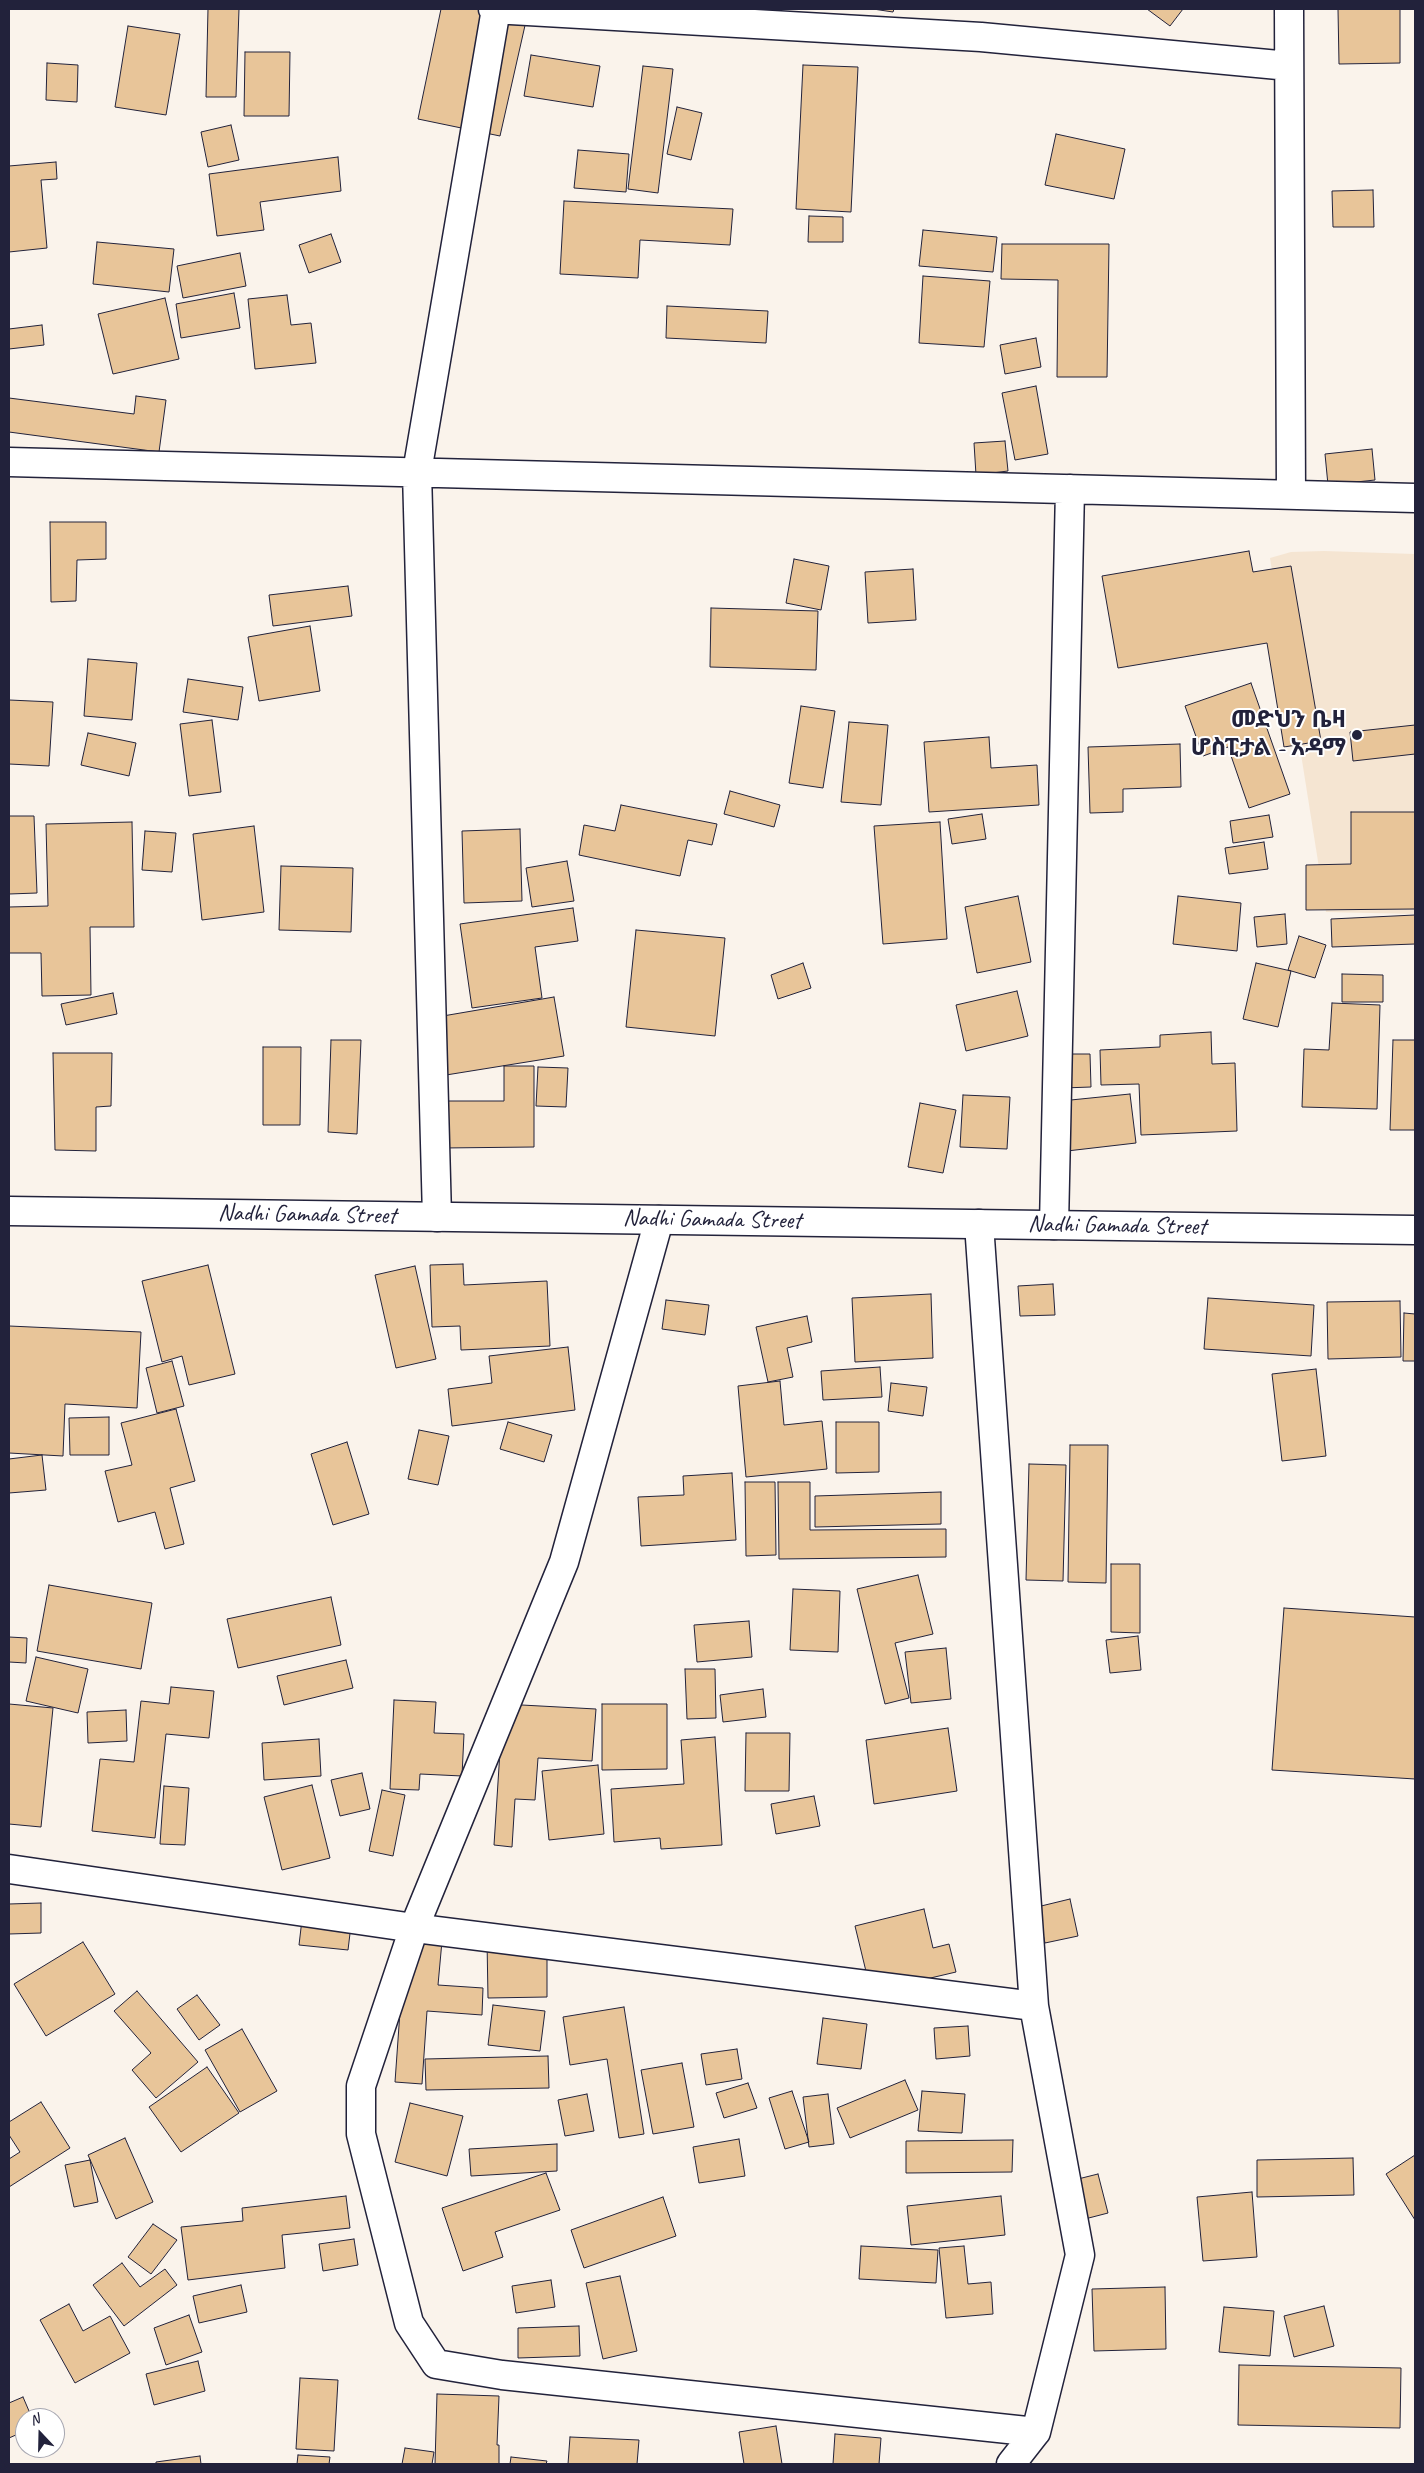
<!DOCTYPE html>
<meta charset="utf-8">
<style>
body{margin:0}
#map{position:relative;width:1424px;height:2473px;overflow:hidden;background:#faf3eb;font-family:Caveat,sans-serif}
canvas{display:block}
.frame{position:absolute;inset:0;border:10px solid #22223b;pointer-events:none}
.north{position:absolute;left:15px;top:2408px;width:50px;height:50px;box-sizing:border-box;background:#fff;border:1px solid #a7a7b1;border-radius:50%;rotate:339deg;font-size:14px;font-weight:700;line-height:20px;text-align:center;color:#22223b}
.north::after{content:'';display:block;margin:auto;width:18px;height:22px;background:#22223b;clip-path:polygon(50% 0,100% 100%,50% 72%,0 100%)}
</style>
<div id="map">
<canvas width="1424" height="2473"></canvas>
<div class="frame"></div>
<div class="north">N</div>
</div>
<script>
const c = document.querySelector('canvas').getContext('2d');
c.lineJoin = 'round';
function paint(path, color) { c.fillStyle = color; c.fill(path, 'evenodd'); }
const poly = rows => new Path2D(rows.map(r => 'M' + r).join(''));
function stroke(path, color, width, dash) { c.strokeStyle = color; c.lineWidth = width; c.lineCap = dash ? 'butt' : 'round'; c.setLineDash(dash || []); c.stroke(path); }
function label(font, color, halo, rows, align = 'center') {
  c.font = font + ' Caveat,"Noto Sans Ethiopic",sans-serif'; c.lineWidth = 4; c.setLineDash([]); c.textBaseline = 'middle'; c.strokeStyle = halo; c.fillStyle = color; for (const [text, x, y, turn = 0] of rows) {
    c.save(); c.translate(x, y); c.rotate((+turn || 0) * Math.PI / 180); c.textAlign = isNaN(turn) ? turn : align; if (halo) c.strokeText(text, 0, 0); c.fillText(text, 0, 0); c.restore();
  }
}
paint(poly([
 [1324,551,1415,554,1415,914,1326,912,1270,558,1291,552]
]), '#f5e5d2');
const building = poly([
 [208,9,239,9,236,97,206,97,208,9],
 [441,9,481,9,526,21,500,136,418,119,441,9],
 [873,9,894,9,893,12,873,9],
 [1147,9,1183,9,1170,26,1147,9],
 [1338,9,1400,9,1400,63,1339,64,1338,9],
 [128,26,180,34,166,115,115,107,128,26],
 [245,52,290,52,289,116,244,116,245,52],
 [531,55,600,66,593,107,524,96,531,55],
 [47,63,78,65,77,102,46,100,47,63],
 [803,65,858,67,851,212,796,209,803,65],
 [643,66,673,69,658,193,628,189,643,66],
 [677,107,702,113,691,160,667,154,677,107],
 [231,125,239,160,208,167,201,132,231,125],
 [1056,134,1125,149,1114,199,1045,185,1056,134],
 [578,150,629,154,626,192,574,188,578,150],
 [338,157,341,191,260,202,264,230,217,236,209,174,338,157],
 [56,162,57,179,41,180,47,248,9,252,9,166,56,162],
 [1373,190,1374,227,1333,227,1332,191,1373,190],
 [564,201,733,209,730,245,640,240,638,278,560,274,564,201],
 [809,216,843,217,843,242,808,242,809,216],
 [923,230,997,237,993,272,919,266,923,230],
 [331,234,341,262,309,273,299,245,331,234],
 [97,242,174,249,169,292,93,284,97,242],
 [1002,244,1109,244,1107,377,1057,377,1058,280,1001,279,1002,244],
 [240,253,246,286,183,298,177,266,240,253],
 [923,276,990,281,984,347,919,343,923,276],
 [234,293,240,328,181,338,176,304,234,293],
 [287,295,291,325,311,323,316,363,255,369,248,299,287,295],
 [165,298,179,359,113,374,98,314,165,298],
 [667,306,768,311,766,343,666,338,667,306],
 [42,325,44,345,9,349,9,329,42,325],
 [1036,338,1041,367,1005,374,1000,345,1036,338],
 [1036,386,1048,454,1015,460,1002,393,1036,386],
 [136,396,166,400,159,452,9,432,9,398,134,414,136,396],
 [1005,441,1008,471,976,475,974,443,1005,441],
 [1372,449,1375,480,1328,485,1325,454,1372,449],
 [50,522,106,522,106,559,77,560,76,601,51,602,50,522],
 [1249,551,1253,572,1291,566,1321,741,1284,747,1267,643,1118,668,1102,576,1249,551],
 [794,559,829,566,821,610,786,603,794,559],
 [913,569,916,620,868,623,865,572,913,569],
 [348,586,352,616,273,626,269,595,348,586],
 [711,608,818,611,816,670,710,667,711,608],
 [310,626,320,691,259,701,248,637,310,626],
 [88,659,137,663,132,720,84,716,88,659],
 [188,679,243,687,238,720,183,712,188,679],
 [1251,683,1290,794,1249,808,1228,747,1203,756,1185,706,1251,683],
 [9,700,53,702,49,766,9,764,9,700],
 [801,706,835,711,823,788,789,783,801,706],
 [212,720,221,792,189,796,180,724,212,720],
 [849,722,888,725,881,805,841,802,849,722],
 [1415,725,1415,754,1353,761,1350,732,1415,725],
 [88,733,136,743,129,776,81,765,88,733],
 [989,737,991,768,1037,765,1039,805,929,812,924,742,989,737],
 [1180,744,1181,787,1123,789,1123,812,1090,813,1088,747,1180,744],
 [730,791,780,805,774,827,724,814,730,791],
 [621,805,717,824,712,845,688,840,680,876,579,855,584,825,615,831,621,805],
 [1351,812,1415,812,1415,909,1306,910,1306,865,1351,864,1351,812],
 [982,814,986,839,952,844,948,819,982,814],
 [1269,815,1273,837,1233,843,1230,821,1269,815],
 [9,816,34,816,37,893,9,894,9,816],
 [132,822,134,927,90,927,91,995,42,996,41,953,9,953,9,907,48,906,46,824,132,822],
 [940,822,947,939,883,944,874,826,940,822],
 [254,826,264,912,202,920,193,834,254,826],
 [520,829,522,901,464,903,462,831,520,829],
 [145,831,176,833,172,872,142,870,145,831],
 [1264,842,1268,869,1229,874,1225,848,1264,842],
 [567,861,574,901,532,907,526,868,567,861],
 [281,866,353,868,351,932,279,930,281,866],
 [1018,896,1031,962,977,973,965,907,1018,896],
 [1178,896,1241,903,1237,951,1173,944,1178,896],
 [573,908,578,941,535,947,542,998,472,1008,460,924,573,908],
 [1285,914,1287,944,1257,947,1254,917,1285,914],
 [1415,915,1415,944,1332,947,1331,919,1415,915],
 [636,930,725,938,715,1036,626,1027,636,930],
 [1299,936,1326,945,1315,978,1288,970,1299,936],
 [803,963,811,988,778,999,771,975,803,963],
 [1256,963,1291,971,1278,1027,1243,1019,1256,963],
 [1342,974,1383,975,1383,1002,1342,1002,1342,974],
 [1017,991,1028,1036,966,1051,956,1005,1017,991],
 [113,993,117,1014,66,1025,61,1004,113,993],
 [554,997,564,1056,446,1075,437,1017,554,997],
 [1332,1003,1380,1005,1377,1109,1302,1107,1304,1049,1329,1050,1332,1003],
 [1211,1032,1212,1064,1235,1063,1237,1131,1141,1135,1139,1084,1101,1085,1100,1050,1160,1047,1160,1035,1211,1032],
 [331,1040,361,1040,357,1134,328,1132,331,1040],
 [1393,1040,1415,1040,1415,1130,1390,1130,1393,1040],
 [263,1047,301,1047,300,1125,263,1125,263,1047],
 [53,1053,112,1053,111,1106,96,1107,96,1151,55,1150,53,1053],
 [1063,1054,1090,1054,1091,1087,1063,1088,1063,1054],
 [504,1066,534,1066,534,1147,443,1148,443,1101,504,1101,504,1066],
 [538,1067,568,1068,566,1107,536,1106,538,1067],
 [1130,1094,1136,1143,1067,1151,1061,1101,1130,1094],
 [963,1095,1010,1097,1007,1149,960,1147,963,1095],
 [920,1103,956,1110,943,1173,908,1167,920,1103],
 [463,1264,464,1285,547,1281,550,1346,461,1350,460,1326,432,1327,430,1265,463,1264],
 [208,1265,235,1374,189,1385,182,1356,162,1362,142,1281,208,1265],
 [415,1266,436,1359,396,1368,375,1275,415,1266],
 [1053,1284,1055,1315,1020,1316,1018,1286,1053,1284],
 [931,1294,933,1358,855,1362,852,1298,931,1294],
 [1208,1298,1314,1305,1311,1356,1204,1349,1208,1298],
 [666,1300,709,1305,705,1335,662,1329,666,1300],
 [1400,1301,1401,1357,1328,1359,1327,1302,1400,1301],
 [1404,1313,1415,1314,1415,1361,1403,1361,1404,1313],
 [807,1316,812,1342,787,1348,793,1377,768,1382,756,1327,807,1316],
 [9,1326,141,1332,137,1408,65,1404,63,1456,9,1453,9,1326],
 [568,1347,575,1410,452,1426,448,1389,492,1383,489,1356,568,1347],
 [172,1361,184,1406,157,1413,146,1368,172,1361],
 [880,1367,882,1397,823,1400,821,1371,880,1367],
 [1316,1369,1326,1456,1282,1461,1272,1374,1316,1369],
 [780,1381,784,1425,822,1421,827,1469,746,1477,738,1386,780,1381],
 [891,1383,927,1387,923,1416,888,1411,891,1383],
 [176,1409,195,1481,170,1488,184,1544,165,1549,155,1512,118,1522,105,1471,132,1465,121,1423,176,1409],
 [109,1417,109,1455,70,1455,69,1418,109,1417],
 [508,1422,552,1435,544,1462,500,1449,508,1422],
 [836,1422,879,1422,879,1472,836,1473,836,1422],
 [419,1430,449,1436,438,1485,408,1479,419,1430],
 [347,1442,369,1514,333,1525,311,1454,347,1442],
 [1070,1445,1108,1445,1106,1583,1068,1582,1070,1445],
 [42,1455,46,1490,9,1493,9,1459,42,1455],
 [1029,1464,1066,1465,1063,1581,1026,1580,1029,1464],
 [732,1473,736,1540,641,1546,638,1497,684,1495,683,1476,732,1473],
 [745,1482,775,1482,776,1555,746,1556,745,1482],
 [778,1482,810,1482,810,1530,946,1529,946,1557,779,1559,778,1482],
 [941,1492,941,1524,815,1527,815,1496,941,1492],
 [1111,1564,1140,1564,1140,1633,1111,1632,1111,1564],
 [918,1575,933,1634,895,1643,909,1698,885,1704,857,1589,918,1575],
 [49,1585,152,1603,141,1669,37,1651,49,1585],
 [793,1589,840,1591,838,1652,790,1650,793,1589],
 [331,1597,341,1645,238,1668,227,1619,331,1597],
 [1284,1608,1415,1617,1415,1779,1272,1770,1284,1608],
 [749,1621,752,1657,697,1662,694,1625,749,1621],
 [1138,1636,1141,1670,1110,1673,1106,1640,1138,1636],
 [9,1637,27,1638,26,1663,9,1662,9,1637],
 [946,1648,951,1699,911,1703,905,1652,946,1648],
 [36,1657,88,1669,78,1713,26,1701,36,1657],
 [346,1660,353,1688,284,1705,277,1676,346,1660],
 [685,1669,715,1669,716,1718,687,1719,685,1669],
 [171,1687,214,1691,209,1738,166,1734,155,1838,92,1831,100,1759,134,1762,141,1701,169,1704,171,1687],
 [763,1689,766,1717,723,1722,720,1695,763,1689],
 [394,1700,436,1702,434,1733,464,1734,462,1776,420,1774,419,1790,390,1789,394,1700],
 [9,1704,53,1708,41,1827,9,1824,9,1704],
 [503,1704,596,1709,592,1761,538,1758,535,1800,515,1799,512,1847,494,1845,503,1704],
 [602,1704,667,1704,667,1769,602,1770,602,1704],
 [126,1710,127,1741,88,1743,87,1712,126,1710],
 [948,1728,957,1791,874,1804,866,1740,948,1728],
 [746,1733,790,1733,789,1791,745,1791,746,1733],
 [715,1737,722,1845,661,1849,660,1838,614,1842,611,1789,684,1784,681,1740,715,1737],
 [319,1739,321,1776,264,1780,262,1743,319,1739],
 [598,1765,604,1834,549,1840,542,1771,598,1765],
 [362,1773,370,1809,340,1816,331,1780,362,1773],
 [312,1785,330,1858,282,1870,264,1797,312,1785],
 [164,1786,189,1788,185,1845,160,1844,164,1786],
 [382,1790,405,1795,393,1856,369,1851,382,1790],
 [814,1796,820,1826,776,1834,771,1804,814,1796],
 [1070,1899,1078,1936,1045,1943,1037,1907,1070,1899],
 [41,1903,41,1933,9,1934,9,1904,41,1903],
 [924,1909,933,1948,949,1944,956,1972,871,1992,855,1926,924,1909],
 [303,1911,352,1917,348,1950,299,1945,303,1911],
 [406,1927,443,1930,438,1985,483,1988,482,2015,427,2011,422,2084,395,2082,406,1927],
 [487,1940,547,1940,547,1997,488,1998,487,1940],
 [83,1942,115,1994,46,2036,14,1984,83,1942],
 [137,1991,198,2062,156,2098,132,2070,151,2053,114,2011,137,1991],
 [197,1995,220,2025,199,2040,177,2009,197,1995],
 [493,2005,545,2011,540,2051,488,2045,493,2005],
 [624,2007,644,2134,619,2138,607,2059,570,2065,563,2017,624,2007],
 [823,2018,867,2024,861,2069,817,2064,823,2018],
 [968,2026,970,2056,936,2059,934,2028,968,2026],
 [242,2029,277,2091,240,2112,205,2050,242,2029],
 [737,2049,742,2079,706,2085,701,2054,737,2049],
 [548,2056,549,2088,426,2090,425,2059,548,2056],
 [682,2063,694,2127,653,2134,641,2070,682,2063],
 [207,2067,239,2113,181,2152,149,2107,207,2067],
 [905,2080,918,2110,850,2138,837,2108,905,2080],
 [748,2083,757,2108,724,2118,716,2093,748,2083],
 [792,2091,809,2142,785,2149,769,2098,792,2091],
 [922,2091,965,2094,962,2133,918,2131,922,2091],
 [587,2094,594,2131,565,2136,558,2100,587,2094],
 [828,2094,834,2144,809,2147,803,2097,828,2094],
 [41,2102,70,2148,9,2187,9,2159,20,2152,9,2135,9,2122,41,2102],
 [410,2103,463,2116,447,2176,395,2162,410,2103],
 [125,2138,153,2202,116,2219,88,2155,125,2138],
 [739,2139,745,2176,699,2183,693,2147,739,2139],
 [1013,2140,1012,2172,906,2173,906,2141,1013,2140],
 [557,2144,557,2171,471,2176,469,2149,557,2144],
 [1415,2155,1415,2220,1386,2174,1415,2155],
 [1353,2158,1354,2195,1257,2197,1257,2160,1353,2158],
 [90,2160,98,2202,74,2207,65,2165,90,2160],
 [546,2173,560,2210,495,2232,503,2257,463,2271,442,2208,546,2173],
 [1098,2174,1108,2213,1081,2220,1070,2181,1098,2174],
 [1252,2192,1257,2257,1203,2261,1197,2197,1252,2192],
 [346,2196,350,2228,282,2235,285,2268,188,2280,181,2227,243,2221,242,2208,346,2196],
 [1001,2196,1005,2235,911,2245,907,2206,1001,2196],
 [663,2197,676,2236,584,2268,571,2230,663,2197],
 [153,2224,177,2240,151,2274,128,2257,153,2224],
 [354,2239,358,2265,323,2271,319,2244,354,2239],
 [861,2246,938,2250,936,2283,859,2279,861,2246],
 [964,2246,968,2284,991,2282,993,2314,946,2318,939,2248,964,2246],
 [122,2263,140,2287,165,2269,177,2285,124,2326,93,2285,122,2263],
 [620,2276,637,2351,603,2359,586,2283,620,2276],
 [551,2280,555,2307,516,2313,512,2286,551,2280],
 [241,2285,247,2312,199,2323,193,2296,241,2285],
 [1165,2287,1166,2349,1094,2351,1092,2289,1165,2287],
 [69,2304,83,2331,110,2316,130,2353,75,2383,40,2320,69,2304],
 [1324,2306,1334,2346,1294,2357,1284,2316,1324,2306],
 [1224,2307,1274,2311,1270,2356,1219,2352,1224,2307],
 [189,2315,202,2352,166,2365,154,2328,189,2315],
 [579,2326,580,2356,518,2358,518,2328,579,2326],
 [198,2361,205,2391,154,2405,146,2374,198,2361],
 [1239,2365,1401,2368,1400,2428,1238,2425,1239,2365],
 [300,2378,338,2380,334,2451,296,2449,300,2378],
 [437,2394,499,2396,497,2445,499,2445,499,2464,435,2464,437,2394],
 [23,2397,32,2418,25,2418,25,2431,9,2438,9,2403,23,2397],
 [776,2426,782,2464,744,2464,739,2432,776,2426],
 [835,2434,881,2438,879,2464,833,2464,835,2434],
 [570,2437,639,2440,637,2464,568,2464,570,2437],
 [405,2448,434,2452,432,2464,402,2464,405,2448],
 [298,2455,330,2457,329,2464,297,2464,298,2455],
 [200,2456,201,2464,156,2464,156,2462,200,2456],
 [511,2457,547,2461,546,2464,510,2464,511,2457]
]);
paint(building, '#e8c599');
stroke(building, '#22223b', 1);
const street = poly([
 [493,9,981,37,1289,66],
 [1289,9,1291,495],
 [9,462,1415,498],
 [437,1217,417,472,496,9],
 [659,1220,564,1562,414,1928,361,2086,361,2134,409,2323,436,2364,502,2375,1036,2432],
 [979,1224,1034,2006,1080,2255,1036,2432,1011,2464],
 [1054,1225,1070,489],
 [9,1869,414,1928,1034,2006]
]);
const secondary = poly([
 [9,1211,1415,1230]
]);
stroke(street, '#22223b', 31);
stroke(secondary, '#22223b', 31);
stroke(street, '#fff', 28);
stroke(secondary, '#fff', 28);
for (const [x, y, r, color] of [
 [1357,735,6,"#22223b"]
]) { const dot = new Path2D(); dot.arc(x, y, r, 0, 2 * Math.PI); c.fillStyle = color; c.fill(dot); stroke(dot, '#fff', 2); }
label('bold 24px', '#22223b', '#fff', [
 ["መድህን ቤዛ",1346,721],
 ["ሆስፒታል - አዳማ",1346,749]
], 'right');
label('24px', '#22223b', '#fff', [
 ["Nadhi Gamada Street",307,1215,1],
 ["Nadhi Gamada Street",712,1220,1],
 ["Nadhi Gamada Street",1117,1226,1]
]);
</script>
